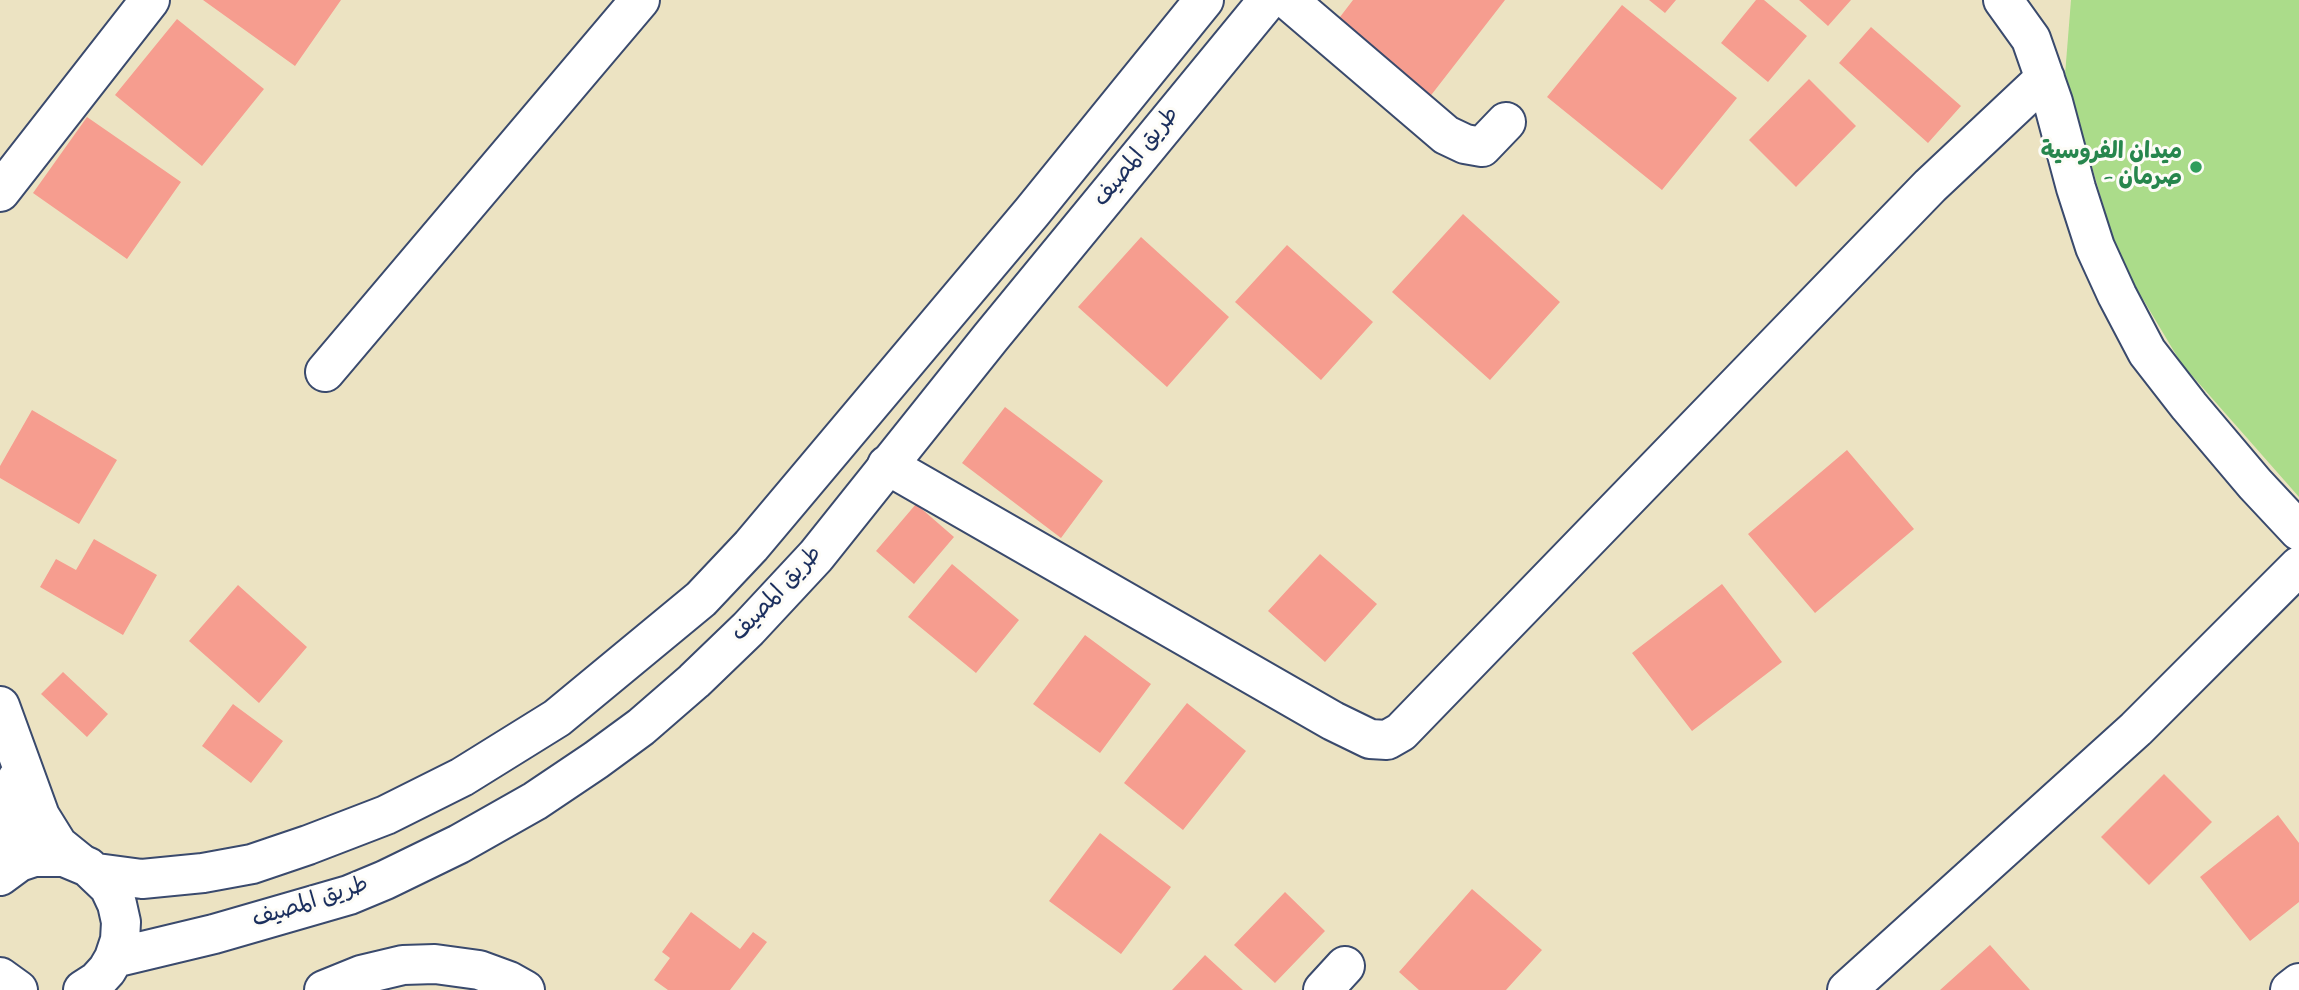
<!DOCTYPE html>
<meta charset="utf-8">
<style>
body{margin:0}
canvas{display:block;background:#ece3c2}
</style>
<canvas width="2299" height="990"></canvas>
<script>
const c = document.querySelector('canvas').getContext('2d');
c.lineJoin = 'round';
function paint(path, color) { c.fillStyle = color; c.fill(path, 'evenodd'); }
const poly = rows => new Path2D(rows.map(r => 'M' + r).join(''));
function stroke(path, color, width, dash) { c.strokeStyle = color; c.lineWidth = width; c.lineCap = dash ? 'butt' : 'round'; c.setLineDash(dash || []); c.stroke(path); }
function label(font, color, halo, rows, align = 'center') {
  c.font = font + ' "Indie Flower","Playpen Sans Arabic",sans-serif'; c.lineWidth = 6; c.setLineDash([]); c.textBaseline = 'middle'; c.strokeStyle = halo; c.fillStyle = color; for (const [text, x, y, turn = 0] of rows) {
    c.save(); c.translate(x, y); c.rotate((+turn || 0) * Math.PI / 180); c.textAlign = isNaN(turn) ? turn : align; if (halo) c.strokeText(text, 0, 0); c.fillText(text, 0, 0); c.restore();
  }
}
paint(poly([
 [2071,0,2299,0,2299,497,2181,363,2119,259,2065,75]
]), '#abdc8a');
paint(poly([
 [203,0,341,0,295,66],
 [1353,0,1505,0,1425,103,1330,30],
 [1649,0,1676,0,1665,13],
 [1756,0,1764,0,1807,36,1768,82,1721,43],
 [1799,0,1851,0,1828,26],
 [1622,5,1737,98,1662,190,1547,97],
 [177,19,264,89,202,166,115,95],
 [1871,27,1961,106,1928,143,1839,63],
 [1809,79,1856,126,1796,187,1749,140],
 [87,117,181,182,127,259,33,193],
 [1463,214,1560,302,1490,380,1392,292],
 [1141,237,1229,317,1167,387,1078,307],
 [1287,245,1373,322,1321,380,1235,302],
 [1005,407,1103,481,1061,538,962,463],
 [32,410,117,460,79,524,0,478,0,466],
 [1847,450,1914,529,1815,613,1748,534],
 [916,504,954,537,914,584,876,551],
 [94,539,157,575,123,635,40,587,56,559,76,570],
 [1320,554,1377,604,1325,662,1268,611],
 [952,564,1019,620,976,673,908,617],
 [1722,584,1782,662,1692,731,1632,653],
 [238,585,307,647,259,703,189,641],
 [1085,635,1151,684,1100,753,1033,704],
 [63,672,108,714,87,737,41,694],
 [1187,703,1246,751,1183,830,1124,783],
 [233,704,283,741,251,783,202,746],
 [2164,774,2212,822,2149,885,2101,837],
 [2278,815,2299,843,2299,902,2250,941,2200,877],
 [1100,833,1171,887,1121,954,1049,901],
 [1472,889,1542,950,1506,990,1419,990,1399,972],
 [1285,892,1325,931,1275,983,1234,945],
 [691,912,740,949,753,932,767,942,730,990,668,990,654,980,670,958,662,952],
 [1990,945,2030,990,1940,990],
 [1205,955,1243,990,1172,990]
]), '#f69d8f');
const minor = poly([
 [1288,0,1446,135,1465,144,1482,147,1506,122],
 [2003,0,2031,39,2053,102,2076,188,2095,247,2117,295,2147,352,2189,406,2255,484,2299,531],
 [0,192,150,0],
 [325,372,640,0],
 [887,465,1333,721,1370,739,1387,740,1401,732,1930,186,2045,78],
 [0,706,40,816,58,845,79,862],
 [6,870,17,833,19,805,17,779],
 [324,990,361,975,403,965,435,964,479,970,509,981,525,990],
 [1323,990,1345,966],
 [1847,990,2136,729,2299,566],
 [2290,990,2299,983]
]);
const major = poly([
 [97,873,142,879,203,873,252,864,308,845,386,815,462,777,557,718,701,599,751,546,1032,212,1204,0],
 [0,876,19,862,34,857,64,857,88,867,109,887,117,904,121,922,120,940,114,958,107,970,97,981,83,990],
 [114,958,214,934,349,895,385,880,459,844,535,801,596,760,641,727,694,681,748,629,816,556,991,337,1268,0],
 [0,977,18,990]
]);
stroke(minor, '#3a4a6d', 42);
stroke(major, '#3a4a6d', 42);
stroke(minor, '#fff', 38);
stroke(major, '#fff', 38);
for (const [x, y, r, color] of [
 [2196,167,7,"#2e9e5b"]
]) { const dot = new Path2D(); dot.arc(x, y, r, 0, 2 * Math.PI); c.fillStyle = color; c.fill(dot); stroke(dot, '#fdfcf7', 2.5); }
label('bold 23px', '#27864d', '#fdfcf7', [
 ["ميدان الفروسية",2182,154],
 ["- صرمان",2182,180]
], 'right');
label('23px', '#1b2f5e', '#fdfcf7', [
 ["طريق المصيف",1138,158,-51],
 ["طريق المصيف",778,595,-47],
 ["طريق المصيف",311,904,-18]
]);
</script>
